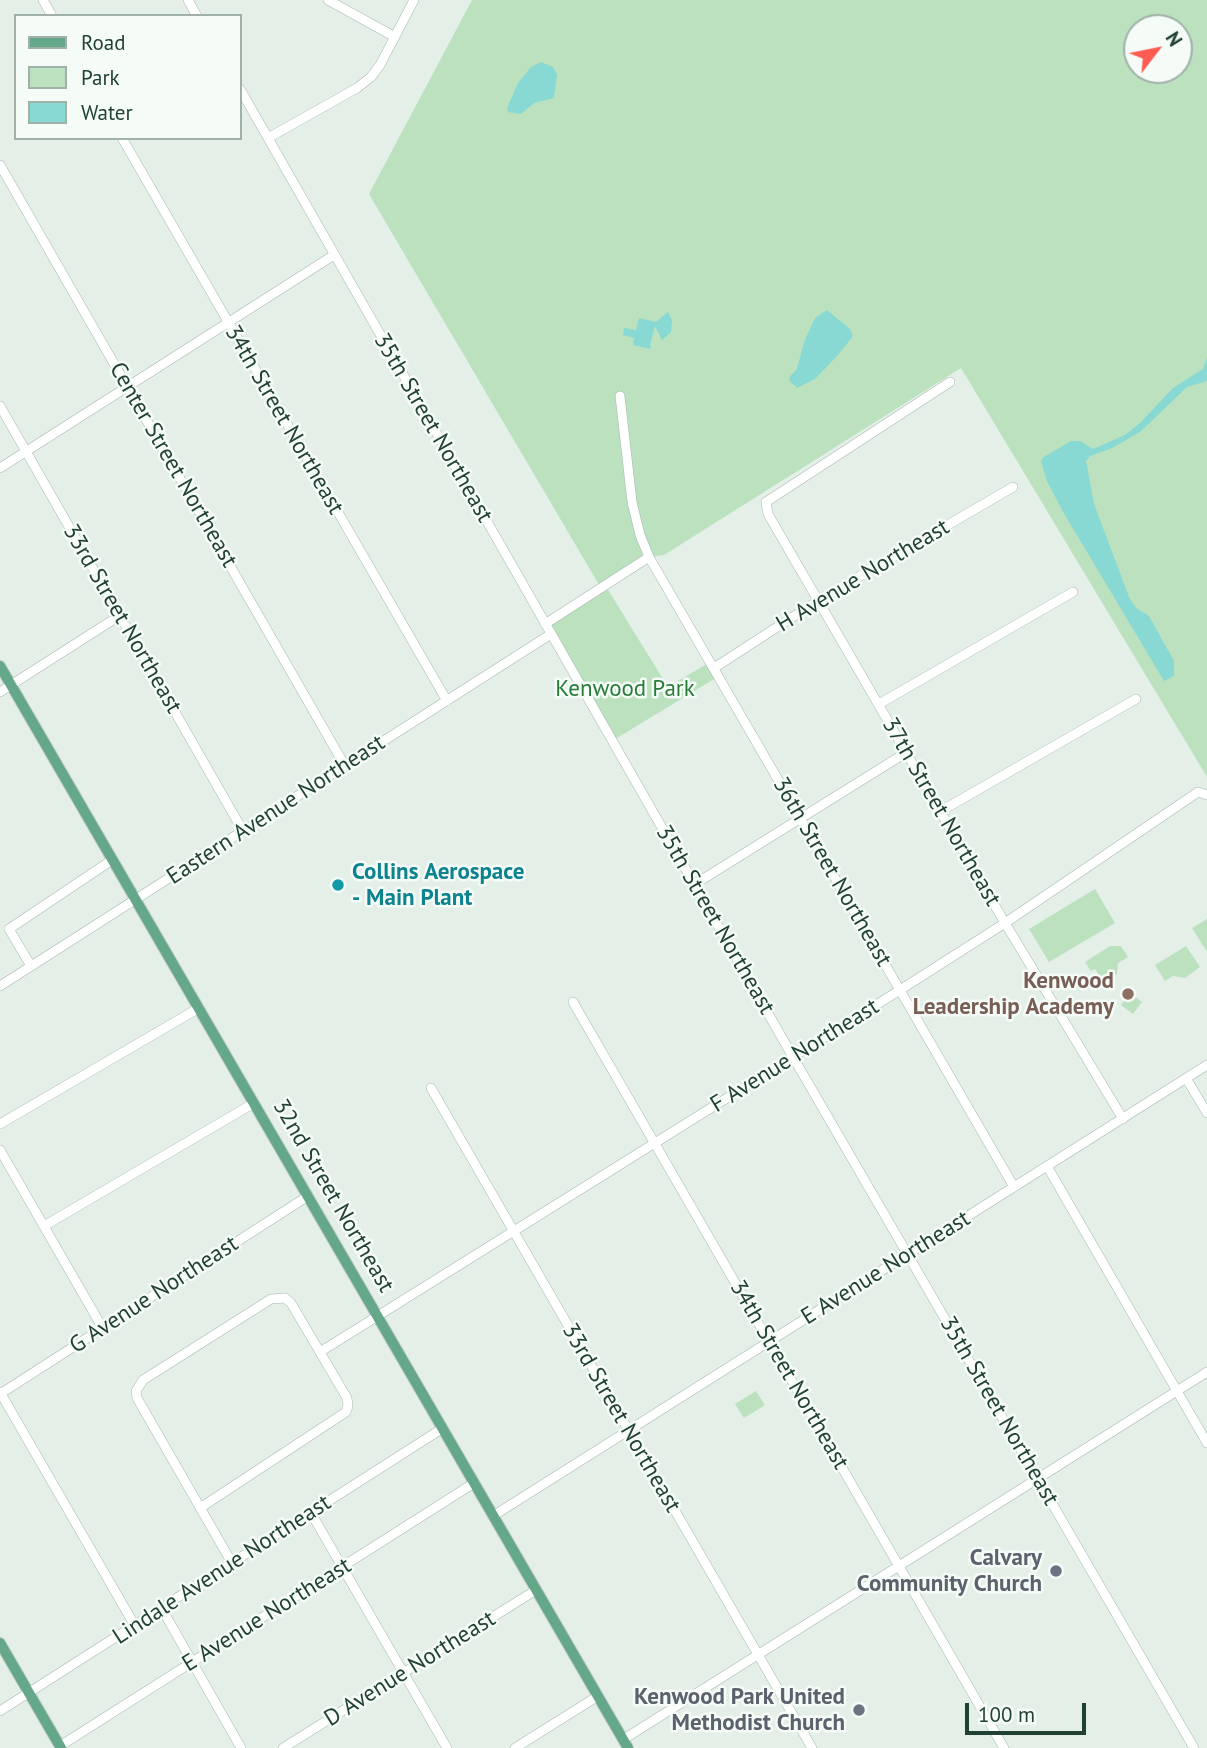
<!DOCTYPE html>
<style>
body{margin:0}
#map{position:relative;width:1207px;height:1748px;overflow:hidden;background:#e4efe8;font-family:"PT Sans",sans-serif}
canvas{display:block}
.legend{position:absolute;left:14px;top:14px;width:228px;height:126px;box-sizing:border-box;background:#f5fbf7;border:2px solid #a0b1a9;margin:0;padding:9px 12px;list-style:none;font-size:21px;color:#214233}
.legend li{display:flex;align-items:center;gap:14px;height:35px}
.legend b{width:35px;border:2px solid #a0b1a9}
.north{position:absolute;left:1123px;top:14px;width:70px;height:70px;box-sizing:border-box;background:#f5fbf7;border:2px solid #a0b1a9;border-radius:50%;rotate:58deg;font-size:19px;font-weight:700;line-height:28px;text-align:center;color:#214233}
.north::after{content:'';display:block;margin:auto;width:24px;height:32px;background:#fe5b53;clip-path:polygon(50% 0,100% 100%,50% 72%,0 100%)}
.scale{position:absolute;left:965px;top:1703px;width:121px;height:32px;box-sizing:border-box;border:4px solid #214233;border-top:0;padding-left:9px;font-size:21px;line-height:24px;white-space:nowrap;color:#214233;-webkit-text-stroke:5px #f5fbf7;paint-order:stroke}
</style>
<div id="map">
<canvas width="1207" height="1748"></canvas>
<ul class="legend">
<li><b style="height:9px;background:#65a889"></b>Road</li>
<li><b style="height:19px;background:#bbe1be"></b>Park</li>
<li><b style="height:19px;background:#88d8d4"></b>Water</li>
</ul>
<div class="north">N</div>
<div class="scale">100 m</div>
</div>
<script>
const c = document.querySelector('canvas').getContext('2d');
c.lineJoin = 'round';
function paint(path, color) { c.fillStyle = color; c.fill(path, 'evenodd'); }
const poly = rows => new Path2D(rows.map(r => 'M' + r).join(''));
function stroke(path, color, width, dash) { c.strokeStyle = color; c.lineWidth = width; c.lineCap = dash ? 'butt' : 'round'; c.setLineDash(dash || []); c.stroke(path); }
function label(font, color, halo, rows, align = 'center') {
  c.font = font + ' "PT Sans",sans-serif'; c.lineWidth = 5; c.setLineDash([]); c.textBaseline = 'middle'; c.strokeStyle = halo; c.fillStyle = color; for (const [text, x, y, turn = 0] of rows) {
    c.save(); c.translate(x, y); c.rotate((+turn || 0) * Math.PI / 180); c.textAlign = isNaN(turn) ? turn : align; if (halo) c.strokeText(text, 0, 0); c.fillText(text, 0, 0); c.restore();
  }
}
paint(poly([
 [472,0,1207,0,1207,777,961,368,664,555,649,557,605,585,668,687,710,662,719,676,612,741,545,624,601,588,369,194],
 [1137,28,1179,28,1179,70,1137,70],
 [1095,889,1115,923,1049,962,1029,929],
 [1207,919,1207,952,1192,928],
 [1110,946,1121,946,1128,957,1118,963,1117,974,1103,982,1095,969,1091,971,1085,962],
 [1186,946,1200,967,1185,978,1173,976,1165,981,1155,965],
 [1130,993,1142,1002,1133,1014,1121,1005],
 [756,1391,765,1405,744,1418,735,1404]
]), '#bbe1be');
paint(poly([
 [541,62,553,67,557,75,554,98,534,103,521,114,508,112,507,108,518,83,531,67],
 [827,310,850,329,853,336,838,355,815,379,797,388,789,380,790,376,797,369,804,342,815,318],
 [668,312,672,320,671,332,662,340,655,326,650,345,651,349,633,345,634,338,623,335,624,328,636,330,639,318,656,322],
 [1207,358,1207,381,1187,387,1140,432,1112,448,1090,456,1086,461,1094,504,1129,597,1136,608,1149,616,1174,661,1174,676,1164,681,1062,510,1047,481,1041,461,1044,457,1071,441,1080,441,1093,449,1125,435,1140,423,1173,388,1203,369]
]), '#88d8d4');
const minor = poly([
 [43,0,52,16],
 [188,0,197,16],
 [328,0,395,37],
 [240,89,793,1057,1194,1748],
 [122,138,447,701],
 [268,138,357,88,371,77,380,65,414,0],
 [0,165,345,766],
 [950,382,766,502,768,514,1005,923,1123,1119],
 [620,396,632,502,640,535,649,557,1014,1187],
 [0,406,243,831],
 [0,468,334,255],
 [545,624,649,557],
 [714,668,819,600,1013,487],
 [0,692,119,616],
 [879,704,1073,592],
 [941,811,1136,699],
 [695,884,907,752],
 [31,966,9,929,112,860],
 [0,986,551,634],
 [573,1002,1004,1748],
 [1186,1078,1207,1113],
 [431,1088,812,1748],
 [0,1124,199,1008],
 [0,1150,102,1327],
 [1047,1166,1207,1443],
 [44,1226,254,1103],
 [320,1352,900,990,1005,923,1198,792,1207,795],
 [0,1392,135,1626],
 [0,1394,308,1196],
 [200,1508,346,1412,348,1406,347,1398,291,1303,285,1298,271,1299,143,1380,136,1391,137,1398,232,1563],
 [311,1513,447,1748],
 [493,1516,1207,1065],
 [162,1609,241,1748],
 [0,1711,443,1428],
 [624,1739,1207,1372],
 [60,1746,474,1483],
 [283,1748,536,1590],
 [515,1748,598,1696]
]);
const major = poly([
 [0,666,628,1748],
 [0,1643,61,1748]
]);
stroke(minor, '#a6b8ae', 10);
stroke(major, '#c1cac6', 12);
stroke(minor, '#fff', 9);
stroke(major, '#65a889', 10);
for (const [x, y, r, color] of [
 [338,885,7,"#0f9aa8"],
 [1128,994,7,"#8d6e63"],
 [1056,1571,7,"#6b7280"],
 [859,1710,7,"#6b7280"]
]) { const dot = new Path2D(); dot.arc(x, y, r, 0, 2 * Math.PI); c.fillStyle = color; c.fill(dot); stroke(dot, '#f5fbf7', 2.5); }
label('23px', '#214233', '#f5fbf7', [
 ["34th Street Northeast",284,420,60],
 ["35th Street Northeast",433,428,60],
 ["Center Street Northeast",173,465,60],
 ["H Avenue Northeast",863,576,-31],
 ["33rd Street Northeast",122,619,60],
 ["Eastern Avenue Northeast",276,810,-33],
 ["37th Street Northeast",941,812,60],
 ["36th Street Northeast",832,872,60],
 ["35th Street Northeast",715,920,60],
 ["F Avenue Northeast",795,1056,-32],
 ["32nd Street Northeast",333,1196,60],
 ["E Avenue Northeast",886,1268,-32],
 ["G Avenue Northeast",154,1295,-33],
 ["34th Street Northeast",789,1375,60],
 ["35th Street Northeast",999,1411,60],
 ["33rd Street Northeast",621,1418,60],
 ["Lindale Avenue Northeast",222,1570,-33],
 ["E Avenue Northeast",267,1615,-32],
 ["D Avenue Northeast",410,1669,-32]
]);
label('23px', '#277d38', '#f5fbf7', [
 ["Kenwood Park",625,689]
]);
label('bold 23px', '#0d838f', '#f5fbf7', [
 ["Collins Aerospace",352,872],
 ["- Main Plant",352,898]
], 'left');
label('bold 23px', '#785e54', '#f5fbf7', [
 ["Kenwood",1114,981],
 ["Leadership Academy",1114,1007]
], 'right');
label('bold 23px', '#5b616d', '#f5fbf7', [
 ["Calvary",1042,1558],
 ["Community Church",1042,1584],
 ["Kenwood Park United",845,1697],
 ["Methodist Church",845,1723]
], 'right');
</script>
